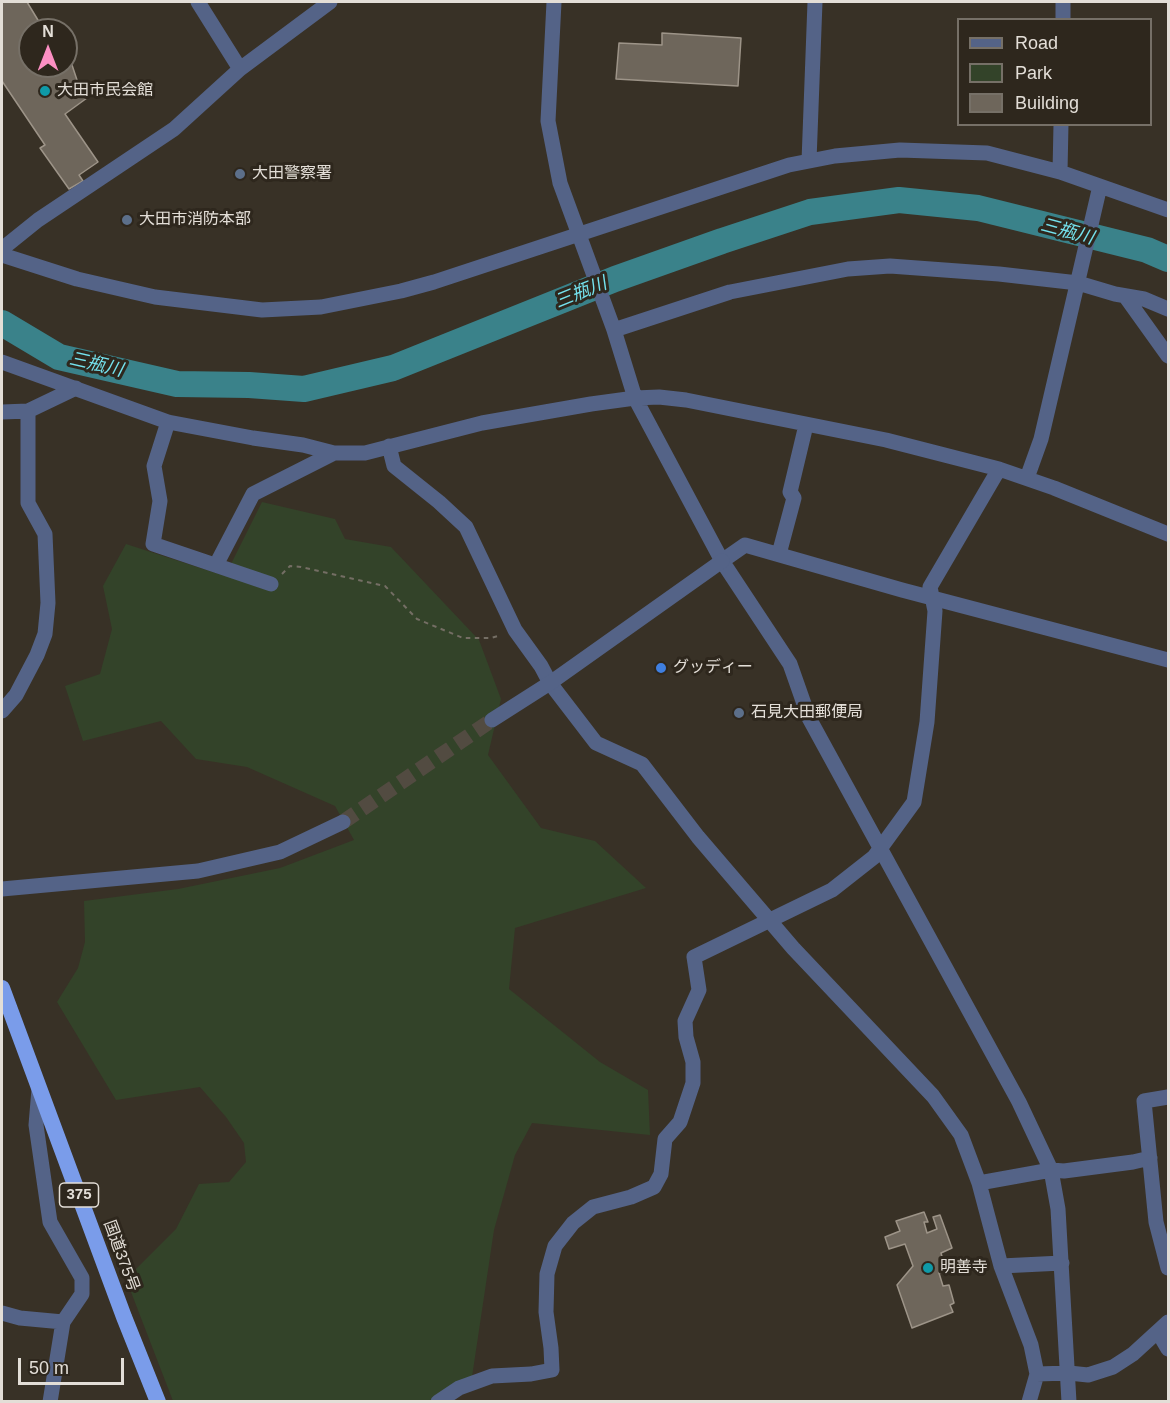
<!DOCTYPE html>
<meta charset="utf-8">
<style>
body{margin:0}
#map{position:relative;width:1170px;height:1403px;overflow:hidden;background:#383126;font-family:Helvetica,sans-serif}
canvas{display:block}
.frame{position:absolute;inset:0;border:3px solid #e3ded7;pointer-events:none}
.legend{position:absolute;left:957px;top:18px;width:195px;height:108px;box-sizing:border-box;background:#2e271d;border:2px solid #767067;margin:0;padding:8px 10px;list-style:none;font-size:18px;color:#e3ded7}
.legend li{display:flex;align-items:center;gap:12px;height:30px}
.legend b{width:30px;border:2px solid #767067}
.north{position:absolute;left:18px;top:18px;width:60px;height:60px;box-sizing:border-box;background:#2e271d;border:2px solid #767067;border-radius:50%;rotate:0deg;font-size:16px;font-weight:700;line-height:24px;text-align:center;color:#e3ded7}
.north::after{content:'';display:block;margin:auto;width:21px;height:27px;background:#fc8fc3;clip-path:polygon(50% 0,100% 100%,50% 72%,0 100%)}
.scale{position:absolute;left:18px;top:1358px;width:106px;height:27px;box-sizing:border-box;border:3px solid #e3ded7;border-top:0;padding-left:8px;font-size:18px;line-height:21px;white-space:nowrap;color:#e3ded7;-webkit-text-stroke:4px #2e271d;paint-order:stroke}
</style>
<div id="map">
<canvas width="1170" height="1403"></canvas>
<div class="frame"></div>
<ul class="legend">
<li><b style="height:8px;background:#546387"></b>Road</li>
<li><b style="height:16px;background:#334329"></b>Park</li>
<li><b style="height:16px;background:#6e665b"></b>Building</li>
</ul>
<div class="north">N</div>
<div class="scale">50 m</div>
</div>
<script>
const c = document.querySelector('canvas').getContext('2d');
c.lineJoin = 'round';
function paint(path, color) { c.fillStyle = color; c.fill(path, 'evenodd'); }
const poly = rows => new Path2D(rows.map(r => 'M' + r).join(''));
function stroke(path, color, width, dash) { c.strokeStyle = color; c.lineWidth = width; c.lineCap = dash ? 'butt' : 'round'; c.setLineDash(dash || []); c.stroke(path); }
function label(font, color, halo, rows, align = 'center') {
  c.font = font + ' Helvetica,"Noto Sans JP",sans-serif'; c.lineWidth = 6; c.setLineDash([]); c.textBaseline = 'middle'; c.strokeStyle = halo; c.fillStyle = color; for (const [text, x, y, turn = 0] of rows) {
    c.save(); c.translate(x, y); c.rotate((+turn || 0) * Math.PI / 180); c.textAlign = isNaN(turn) ? turn : align; if (halo) c.strokeText(text, 0, 0); c.fillText(text, 0, 0); c.restore();
  }
}
paint(poly([
 [262,502,335,519,345,539,391,547,479,640,501,699,488,755,541,828,595,841,646,888,515,928,509,989,600,1062,648,1090,650,1135,532,1123,515,1155,494,1230,472,1377,432,1401,173,1401,126,1279,176,1229,199,1184,229,1182,246,1162,244,1143,226,1117,200,1087,116,1100,57,1002,78,968,85,942,84,901,178,889,280,868,354,840,335,806,247,767,196,759,161,721,83,741,65,686,100,674,112,629,103,586,126,544,225,576]
]), '#334329');
stroke(poly([
 [2,323,59,357,177,384,249,385,304,389,393,368,615,279,722,241,810,212,899,200,978,208,1147,250,1168,259]
]), '#3a828a', 26);
const building = poly([
 [2,2,27,2,44,30,30,30,30,66,66,66,66,62,72,65,78,83,87,98,65,114,98,162,79,175,83,181,69,189,40,148,45,145,2,81,2,2],
 [662,33,741,38,738,86,616,79,619,43,662,45,662,33],
 [924,1212,928,1222,924,1222,927,1233,937,1229,933,1217,940,1215,952,1248,941,1253,946,1271,939,1273,943,1286,949,1285,954,1303,950,1305,953,1312,912,1328,897,1285,913,1266,905,1244,889,1249,885,1237,900,1231,896,1221,924,1212]
]);
paint(building, '#6e665b');
stroke(building, '#9d9488', 1.5);
stroke(poly([
 [343,822,492,720]
]), '#524b41', 15, [15, 8]);
stroke(poly([
 [282,574,290,566,301,567,385,586,417,619,463,638,491,638,501,635]
]), '#746e64', 2, [4.5, 4.5]);
stroke(poly([
 [198,2,240,69],
 [554,2,548,121,560,183,614,330,635,398,722,561,790,664,809,718,1019,1102,1051,1170,1058,1209,1069,1402],
 [1063,20,1063,2],
 [809,161,815,2],
 [1060,172,1061,124],
 [2,249,38,220,174,129,240,69,330,2],
 [2,255,77,279,155,297,262,310,321,307,401,291,434,282,789,165,835,156,900,150,987,153,1060,172,1168,210],
 [1125,296,1168,356],
 [614,330,730,292,848,269,890,266,999,274,1078,283,1115,294,1144,299,1168,309],
 [2,362,168,422,253,438,303,445,334,453,365,453,482,423,591,404,635,398,659,397,686,400,886,440,999,469,1054,488,1168,534],
 [2,412,28,411,76,388],
 [168,422,154,466,160,501,153,544,271,584],
 [389,446,394,466,439,502,466,527,515,630,541,666,550,683,596,743,642,764,698,837,793,948,933,1096,961,1135,979,1183,1001,1266,1031,1345,1037,1374,1029,1402],
 [1027,478,1041,439,1100,186],
 [779,554,794,498,790,492,806,425],
 [722,561,745,545,902,590,1168,660],
 [216,565,253,494,334,453],
 [2,711,16,695,37,655,45,634,48,603,45,534,28,503,28,411],
 [39,1089,36,1125,50,1222,82,1278,82,1294,63,1322,50,1402],
 [1168,1097,1144,1101,1156,1222,1168,1268],
 [979,1183,1051,1170,1064,1171,1133,1162,1150,1158],
 [1001,1266,1062,1263],
 [2,1313,20,1318,63,1322],
 [1158,1332,1168,1349],
 [1037,1374,1069,1373,1088,1375,1113,1367,1133,1354,1168,1322],
 [438,1402,459,1388,492,1376,531,1374,552,1370,551,1348,546,1312,547,1274,555,1246,573,1223,593,1207,631,1197,654,1187,661,1174,665,1139,680,1122,693,1083,693,1062,686,1037,685,1021,699,990,694,957,832,890,874,857,914,802,927,722,935,611,930,587,999,469]
]), '#546387', 15);
stroke(poly([
 [492,720,550,683,722,561],
 [2,889,198,871,280,852,343,822]
]), '#546387', 15);
stroke(poly([
 [2,988,124,1317,158,1402]
]), '#7a9cea', 16);
for (const [x, y, r, color] of [
 [45,91,6,"#0f9aa8"],
 [240,174,6,"#5c6f8a"],
 [127,220,6,"#5c6f8a"],
 [661,668,6,"#3f7fe0"],
 [739,713,6,"#5c6f8a"],
 [928,1268,6,"#0f9aa8"]
]) { const dot = new Path2D(); dot.arc(x, y, r, 0, 2 * Math.PI); c.fillStyle = color; c.fill(dot); stroke(dot, '#2e271d', 2); }
for (const [x, y, w] of [
 [79,1195,39]
]) { const box = new Path2D(); box.roundRect(x - w / 2, y - 12, w, 24, 4.5); c.fillStyle = '#2e271d'; c.fill(box); stroke(box, '#e3ded7', 1.5); }
label('bold 15px', '#e3ded7', null, [
 ["375",79,1195]
]);
label('16px', '#e3ded7', '#2e271d', [
 ["大田市民会館",57,91],
 ["大田警察署",252,174],
 ["大田市消防本部",139,220],
 ["グッディー",673,668],
 ["石見大田郵便局",751,713],
 ["明善寺",940,1268]
], 'left');
label('16px', '#e3ded7', '#2e271d', [
 ["国道375号",121,1256,70]
]);
label('italic 18px', '#75e3ef', '#2e271d', [
 ["三瓶川",1067,232,15],
 ["三瓶川",581,293,-22],
 ["三瓶川",96,365,13]
]);
</script>
